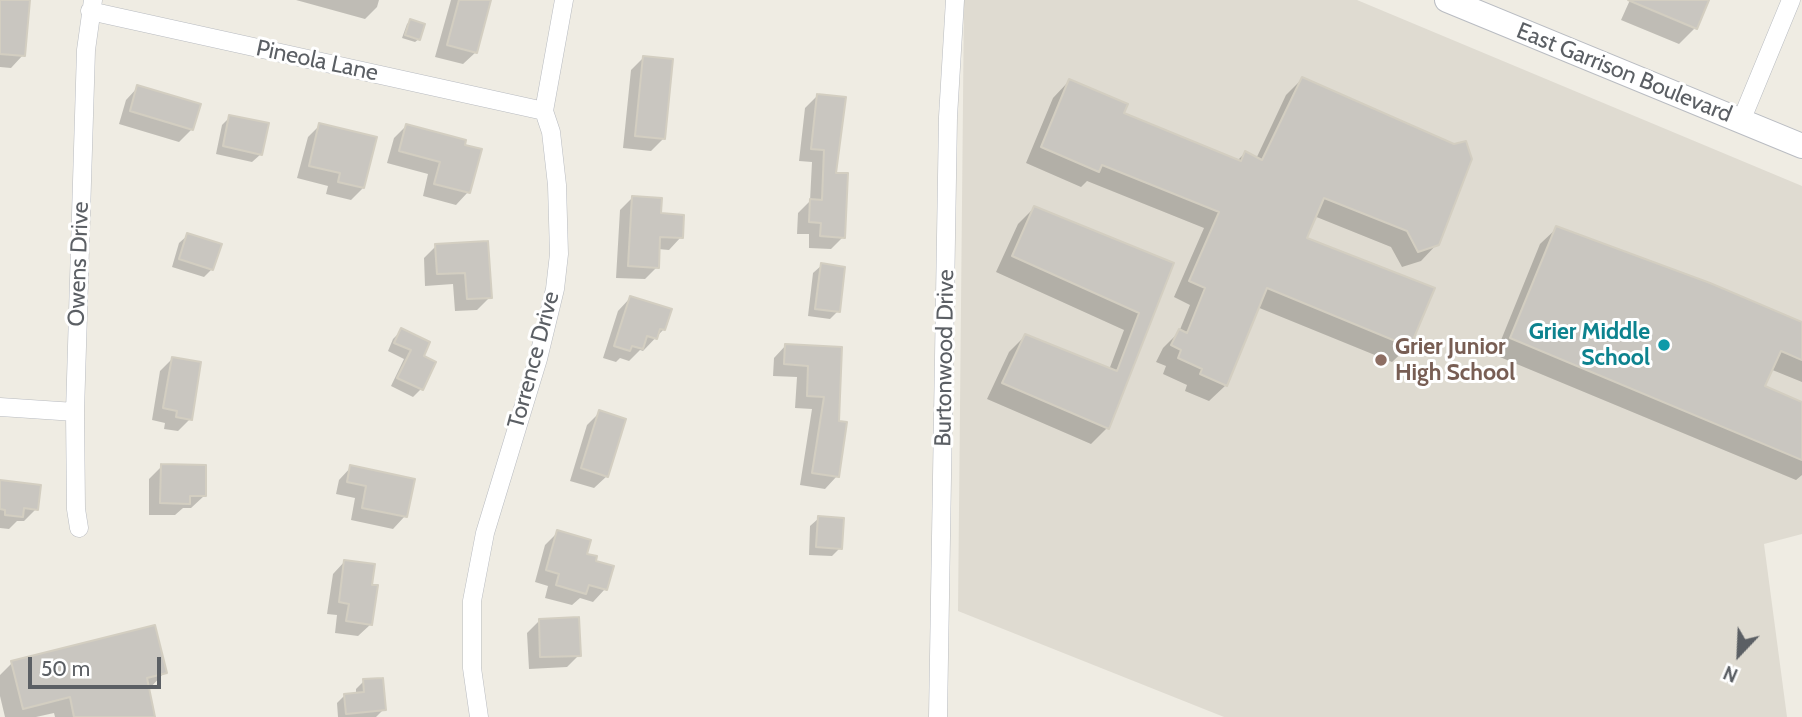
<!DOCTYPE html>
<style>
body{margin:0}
#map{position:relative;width:1802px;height:717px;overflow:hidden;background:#efece3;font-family:Cabin,sans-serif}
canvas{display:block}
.north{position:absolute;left:1704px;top:619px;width:70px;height:70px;-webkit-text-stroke:5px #fff;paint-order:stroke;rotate:203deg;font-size:19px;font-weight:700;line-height:28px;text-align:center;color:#5b5f64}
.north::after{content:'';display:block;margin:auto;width:24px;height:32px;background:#5b5f64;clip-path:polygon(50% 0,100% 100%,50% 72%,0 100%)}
.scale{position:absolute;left:28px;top:657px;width:133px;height:32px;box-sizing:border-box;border:4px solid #5b5f64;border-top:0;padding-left:9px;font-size:21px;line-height:24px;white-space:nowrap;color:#5b5f64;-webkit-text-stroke:5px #fff;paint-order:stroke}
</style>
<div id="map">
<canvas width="1802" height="717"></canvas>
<div class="north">N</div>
<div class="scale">50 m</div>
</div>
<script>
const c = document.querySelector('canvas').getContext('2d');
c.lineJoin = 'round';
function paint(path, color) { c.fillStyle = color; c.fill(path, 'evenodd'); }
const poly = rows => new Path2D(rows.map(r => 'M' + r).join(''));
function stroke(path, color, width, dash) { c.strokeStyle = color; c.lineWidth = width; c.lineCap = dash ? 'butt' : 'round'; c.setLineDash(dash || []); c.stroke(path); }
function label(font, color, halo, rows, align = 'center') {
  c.font = font + ' Cabin,sans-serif'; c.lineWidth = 6; c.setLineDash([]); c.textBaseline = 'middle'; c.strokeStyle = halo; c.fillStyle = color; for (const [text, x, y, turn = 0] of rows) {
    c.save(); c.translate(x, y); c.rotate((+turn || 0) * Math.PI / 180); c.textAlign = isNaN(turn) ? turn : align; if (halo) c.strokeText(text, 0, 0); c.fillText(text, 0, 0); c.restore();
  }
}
paint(poly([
 [964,0,1357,0,1802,186,1802,534,1764,544,1787,717,1224,717,958,611]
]), '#dfdbd1');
paint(poly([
 [0,0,29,0,23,55,11,68,0,67],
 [296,0,379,0,377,7,365,19],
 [451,0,490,0,476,52,463,64,435,57],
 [1630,0,1707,0,1695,28,1679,44,1621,20],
 [410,21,419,39,415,42,402,38,407,24],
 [643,58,663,139,651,151,623,148,631,70],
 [1302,79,1437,244,1421,261,1402,267,1391,247,1314,216,1305,239,1409,346,1392,362,1257,307,1226,385,1209,401,1185,391,1187,385,1163,374,1166,366,1156,362,1163,348,1179,332,1190,305,1174,297,1204,228,1087,181,1081,187,1026,163,1053,98,1069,81,1122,114,1237,161,1245,153,1256,159,1286,95],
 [138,87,192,129,179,142,119,124,126,100],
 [818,95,834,174,843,237,831,249,809,248,809,234,797,234,798,213,810,201,812,162,799,161,805,108],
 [230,117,261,154,252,162,216,154,222,125],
 [320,125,363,188,351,200,326,194,328,186,297,178,308,137],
 [406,126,468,192,456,205,423,196,428,174,387,163,394,138],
 [633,197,659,215,681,237,669,250,658,249,657,267,645,279,616,278,620,210],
 [1034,208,1171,264,1107,428,1091,444,987,399,1009,352,1025,336,1109,370,1124,330,996,272,1018,224],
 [1557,228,1802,323,1802,382,1770,369,1763,386,1802,404,1802,475,1796,480,1495,355,1540,244],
 [188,235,212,269,204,277,172,267,179,243],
 [487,243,490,297,477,310,455,311,453,284,425,286,424,258,436,246],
 [822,265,838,311,830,319,808,316,813,273],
 [630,298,664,329,643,351,640,350,629,361,620,358,616,362,603,358,618,311],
 [401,331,422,357,421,389,413,397,391,386,404,359,388,351,393,339],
 [786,345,841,348,837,476,825,489,800,485,812,409,795,408,797,377,773,376,774,358],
 [172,359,190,419,178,431,164,429,165,423,152,420,160,371],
 [600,412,607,476,594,488,570,481,587,425],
 [162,466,204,496,191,508,183,508,175,515,149,515,149,479],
 [351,467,405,516,393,529,351,520,355,498,336,494,339,480],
 [0,482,36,509,24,521,17,521,9,529,0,528],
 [819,518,840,548,832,556,809,555,810,526],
 [558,532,593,562,605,589,593,602,580,598,572,605,545,598,548,586,535,582,545,545],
 [345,561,371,624,358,636,335,633,337,615,327,614,333,574],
 [540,620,579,655,567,667,529,669,527,633],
 [12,663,165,672,149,689,153,717,55,717,54,713,36,717,5,717,0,696,0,675],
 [364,681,384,709,376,717,338,717,337,703,345,695,356,694,356,689]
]), '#0003');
const building = poly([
 [0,0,30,0,25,56,0,54,0,0],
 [459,0,491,0,477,53,447,45,459,0],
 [1628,0,1709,0,1697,29,1628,0],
 [410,19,425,24,420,40,405,35,410,19],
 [643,56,673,59,665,139,635,136,643,56],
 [1302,77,1454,144,1466,141,1472,159,1439,245,1418,252,1407,231,1324,198,1307,238,1435,288,1410,347,1267,288,1227,386,1200,374,1202,369,1178,358,1181,350,1171,345,1179,329,1187,333,1205,288,1189,281,1219,212,1102,165,1099,172,1041,147,1069,79,1128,104,1124,113,1241,161,1245,151,1262,160,1302,77],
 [137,85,201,104,193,130,130,111,137,85],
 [817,94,846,97,836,173,848,173,845,238,820,236,821,223,809,222,810,199,822,200,824,150,811,149,817,94],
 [229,115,269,123,262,155,223,146,229,115],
 [319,123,377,137,364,188,338,182,340,173,309,166,319,123],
 [406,124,466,140,465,145,482,149,470,193,434,184,440,162,399,151,406,124],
 [632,196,662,198,661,213,684,215,683,238,660,237,659,268,628,266,632,196],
 [1034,206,1174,263,1109,429,1002,383,1025,334,1117,371,1139,313,1012,256,1034,206],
 [1556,226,1710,283,1802,322,1802,360,1781,351,1765,386,1802,402,1802,460,1510,338,1556,226],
 [187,233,222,244,213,270,179,259,187,233],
 [488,241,492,298,467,299,465,273,437,274,435,244,488,241],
 [821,263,845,267,840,312,815,309,821,263],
 [630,296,672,309,665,330,660,329,657,339,647,336,643,349,632,346,630,351,614,346,630,296],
 [401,328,430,342,424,356,436,362,423,390,397,378,411,350,394,343,401,328],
 [785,344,842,347,839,421,847,422,839,477,812,473,824,397,807,396,808,366,784,364,785,344],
 [172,357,201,362,192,420,176,417,177,411,163,408,172,357],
 [599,410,626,419,608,477,581,468,599,410],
 [161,464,206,465,206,496,190,496,190,504,160,503,161,464],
 [350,465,415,479,407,517,362,508,366,486,347,482,350,465],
 [0,480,41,485,38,510,24,508,23,517,5,515,5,510,0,509,0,480],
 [818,516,844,518,842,549,816,547,818,516],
 [557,530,591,540,587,554,597,556,596,561,614,566,607,590,589,585,586,594,556,585,559,574,546,570,557,530],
 [344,560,375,564,372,585,378,585,372,625,346,621,349,604,339,602,344,560],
 [579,617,581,656,540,657,539,619,579,617],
 [155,625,167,673,147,678,155,717,74,717,70,697,23,709,11,661,155,625],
 [383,678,386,710,346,714,344,694,364,692,363,679,383,678]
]);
paint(building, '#c9c6c0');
stroke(building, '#d3cec1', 2);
const minor = poly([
 [90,11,544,111],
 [1741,121,1791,0],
 [0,407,75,412],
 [79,528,76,509,75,412,86,50,93,0],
 [479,717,472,668,472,601,485,533,538,359,555,289,559,254,557,185,551,132,544,111,564,0],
 [938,717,948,117,955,0]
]);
const secondary = poly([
 [1447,0,1802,146]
]);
stroke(minor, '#b8bbc0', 19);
stroke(secondary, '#b9bcc2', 26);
stroke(minor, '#fff', 18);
stroke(secondary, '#fff', 24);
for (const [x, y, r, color] of [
 [1664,345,7,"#0f9aa8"],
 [1381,360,7,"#8d6e63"]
]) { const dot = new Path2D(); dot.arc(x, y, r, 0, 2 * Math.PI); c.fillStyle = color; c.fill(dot); stroke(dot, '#fff', 2.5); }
label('23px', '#5b5f64', '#fff', [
 ["Pineola Lane",317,61,12],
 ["East Garrison Boulevard",1624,73,22],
 ["Owens Drive",79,264,-88],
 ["Burtonwood Drive",945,358,-89],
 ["Torrence Drive",534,360,-75]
]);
label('bold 23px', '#0d838f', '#fff', [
 ["Grier Middle",1650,332],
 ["School",1650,358]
], 'right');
label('bold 23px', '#785e54', '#fff', [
 ["Grier Junior",1395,347],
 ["High School",1395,373]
], 'left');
</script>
